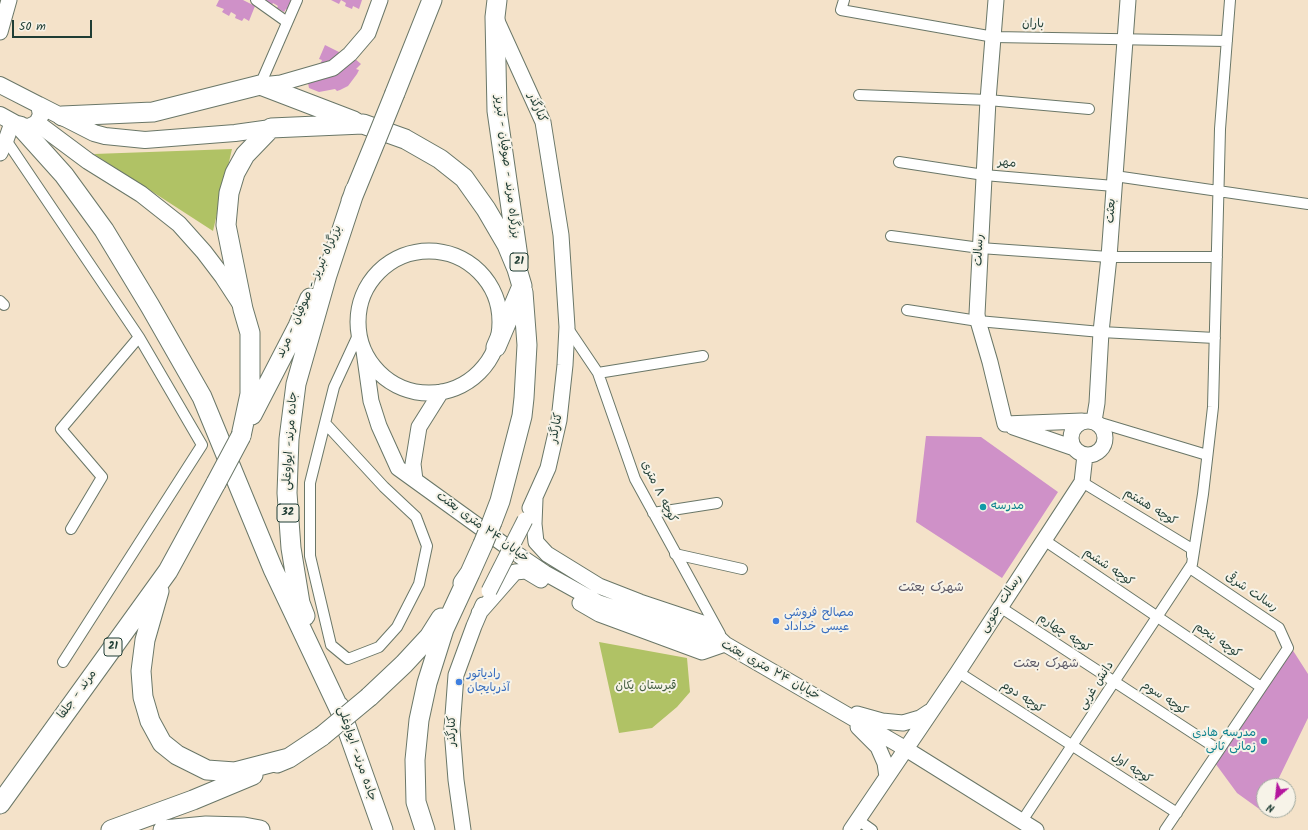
<!DOCTYPE html>
<meta charset="utf-8">
<style>
body{margin:0}
#map{position:relative;width:1308px;height:830px;overflow:hidden;background:#f4e2c9;font-family:Kalam,sans-serif}
canvas{display:block}
.north{position:absolute;left:1256px;top:778px;width:40px;height:40px;box-sizing:border-box;background:#f7f3e8;border:1px solid #a1aaa0;border-radius:50%;rotate:208deg;font-size:11px;font-weight:700;line-height:16px;text-align:center;color:#1f3d34}
.north::after{content:'';display:block;margin:auto;width:14px;height:18px;background:#b5179e;clip-path:polygon(50% 0,100% 100%,50% 72%,0 100%)}
.scale{position:absolute;left:12px;top:20px;width:80px;height:18px;box-sizing:border-box;border:2px solid #1f3d34;border-top:0;padding-left:5px;font-size:12px;line-height:14px;white-space:nowrap;color:#1f3d34;-webkit-text-stroke:3px #f7f3e8;paint-order:stroke}
</style>
<div id="map">
<canvas width="1308" height="830"></canvas>
<div class="north">N</div>
<div class="scale">50 m</div>
</div>
<script>
const c = document.querySelector('canvas').getContext('2d');
c.lineJoin = 'round';
function paint(path, color) { c.fillStyle = color; c.fill(path, 'evenodd'); }
const poly = rows => new Path2D(rows.map(r => 'M' + r).join(''));
function stroke(path, color, width, dash) { c.strokeStyle = color; c.lineWidth = width; c.lineCap = dash ? 'butt' : 'round'; c.setLineDash(dash || []); c.stroke(path); }
function label(font, color, halo, rows, align = 'center') {
  c.font = font + ' Kalam,"Playpen Sans Arabic",sans-serif'; c.lineWidth = 4; c.setLineDash([]); c.textBaseline = 'middle'; c.strokeStyle = halo; c.fillStyle = color; for (const [text, x, y, turn = 0] of rows) {
    c.save(); c.translate(x, y); c.rotate((+turn || 0) * Math.PI / 180); c.textAlign = isNaN(turn) ? turn : align; if (halo) c.strokeText(text, 0, 0); c.fillText(text, 0, 0); c.restore();
  }
}
paint(poly([
 [232,149,213,231,94,154],
 [599,642,687,658,690,692,677,707,652,728,619,733]
]), '#b0c265');
paint(poly([
 [219,0,243,0,255,6,249,21,244,18,242,21,235,18,236,15,231,12,229,16,222,12,224,9,216,6],
 [266,0,296,0,291,12,286,9,284,12,277,8,278,6,273,3,271,6,264,3],
 [331,0,362,0,359,9,353,6,352,9,345,6,346,3,341,0,339,4],
 [325,45,345,55,347,52,361,64,356,69,359,70,357,74,348,86,340,90,337,91,335,89,319,92,309,88,308,83,312,74,315,76,322,60,319,59],
 [926,436,981,437,1058,492,1002,578,916,522],
 [1292,649,1308,674,1308,718,1275,786,1264,786,1264,808,1262,811,1237,793,1215,763]
]), '#cf91c8');
const street = poly([
 [256,0,287,22],
 [844,0,841,10,994,37,1227,41],
 [260,85,297,0],
 [859,95,988,100,1089,109],
 [6,140,139,337,202,445,63,662],
 [899,162,984,175,1114,186],
 [1115,176,1308,204],
 [891,236,980,248,1109,257,1217,257],
 [0,301,4,305],
 [907,310,978,321,1101,332,1215,338],
 [567,327,598,373,635,479,720,634],
 [598,373,703,356],
 [1094,421,1207,455],
 [325,423,384,487,416,517,427,546,419,584,397,627,379,647,348,659,331,645,310,556,310,483,334,387,359,333],
 [1082,482,1192,549,1192,556],
 [653,513,717,503],
 [71,529,102,477,61,429,139,337],
 [1044,540,1261,687],
 [675,554,742,569],
 [1000,607,1219,750],
 [958,672,1177,813],
 [858,820,872,830],
 [1022,821,1192,564,1203,494,1213,407,1220,129,1230,0],
 [1165,830,1288,648,1279,628,1190,568]
]);
const secondary = poly([
 [996,0,988,100,977,314,978,321,990,362,1005,424],
 [497,21,543,122,561,235,567,327,565,365,559,420,548,468,530,508],
 [0,32,9,0],
 [261,85,281,83,333,68,350,54,368,33,380,0],
 [0,153,6,140,12,123],
 '358 322a71 71 0 1 1 142 0a71 71 0 1 1-142 0Z',
 [364,351,371,401,379,426,398,468,517,554,545,573,599,603,725,644,906,749,1036,830],
 '1071 438a17 17 0 1 1 34 0a17 17 0 1 1-34 0Z',
 [1094,421,1097,403,1101,332,1109,257,1128,0],
 [1005,424,1082,421],
 [1013,427,1074,448],
 [415,480,413,464,419,427,441,392],
 [535,499,534,524,536,542,547,554,599,586,640,602,703,623,725,644,702,652,599,614,580,603],
 [479,613,515,572,526,571,541,580],
 [857,714,882,721,903,723,920,718,929,712],
 [858,727,878,747,885,763,887,777],
 [463,830,456,780,452,729,456,675,474,626,483,605],
 [851,830,958,672,1082,482,1085,455]
]);
const primary = poly([
 [0,85,39,105,41,115,37,123,29,127,20,126,0,115],
 [39,105,94,133,105,136,145,140,235,133,271,128],
 [37,123,88,161,141,194,179,224,204,252,223,277,240,303]
]);
const highway = poly([
 [497,0,495,17,497,111,518,257],
 [395,93,432,0],
 [62,116,153,112,260,85,354,121],
 [20,126,64,175,104,230,150,306,202,397,273,569,343,717],
 [351,201,376,140],
 [252,415,298,326,310,298],
 [241,436,250,394,250,333,243,309,226,225,229,193,235,173,245,155,271,128,363,124,405,139,440,159,464,178,486,209,507,245,517,269,522,286,496,347],
 [492,522,500,501,522,416,524,398,527,345,523,292],
 [463,583,470,573,483,544],
 [159,591,145,640,141,671,143,697,150,721,162,743,177,755,207,770,235,772,289,758],
 [305,616,300,603,291,548,287,493,289,439,296,384,327,275,355,190],
 [369,697,404,664,429,637,441,618],
 [339,706,383,830],
 [277,763,289,758,322,736],
 [0,804,168,571,216,483],
 [111,830,193,800,253,775],
 [163,830,206,826,244,827,260,830],
 [425,830,416,802,415,760,419,720,427,683,444,629,470,573]
]);
stroke(street, '#6a7768', 12);
stroke(secondary, '#6a7768', 17);
stroke(primary, '#6a7768', 18);
stroke(highway, '#6a7768', 21);
stroke(street, '#fff', 10);
stroke(secondary, '#fff', 15);
stroke(primary, '#fff', 16);
stroke(highway, '#fff', 19);
const secondaryBridge = poly([
 [489,591,525,520]
]);
const highwayBridge = poly([
 [376,140,395,93],
 [216,483,241,436],
 [483,544,492,522],
 [322,736,369,697]
]);
stroke(secondaryBridge, '#6a7768', 17, []);
stroke(highwayBridge, '#6a7768', 21, []);
stroke(secondaryBridge, '#fff', 15);
stroke(highwayBridge, '#fff', 19);
for (const [x, y, r, color] of [
 [983,507,4,"#0f9aa8"],
 [776,621,4,"#3f7fe0"],
 [459,682,4,"#3f7fe0"],
 [1264,741,4,"#0f9aa8"]
]) { const dot = new Path2D(); dot.arc(x, y, r, 0, 2 * Math.PI); c.fillStyle = color; c.fill(dot); stroke(dot, '#f7f3e8', 1.5); }
for (const [x, y, w] of [
 [519,262,18],
 [288,513,22],
 [113,647,18]
]) { const box = new Path2D(); box.roundRect(x - w / 2, y - 9, w, 18, 3); c.fillStyle = '#f7f3e8'; c.fill(box); stroke(box, '#1f3d34', 1); }
label('bold 11px', '#1f3d34', null, [
 ["21",519,262],
 ["32",288,513],
 ["21",113,647]
]);
label('12px', '#1f3d34', '#f7f3e8', [
 ["باران",1033,25,1],
 ["کنارگذر",536,108,67],
 ["مهر",1007,164,5],
 ["بزرگراه مرند - صوفیان - تبریز",506,167,83],
 ["بعثت",1112,211,-86],
 ["رسالت",980,250,-87],
 ["بزرگراه تبریز - صوفیان - مرند",310,292,-66],
 ["کنارگذر",557,428,-79],
 ["جاده مرند- ایواوغلی",291,441,-86],
 ["کوچه ۸ متری",658,492,64],
 ["کوچه هشتم",1150,508,31],
 ["خیابان ۲۴ متری بعثت",482,528,36],
 ["کوچه ششم",1108,568,34],
 ["رسالت شرقی",1251,593,34],
 ["رسالت جنوبی",1002,604,-57],
 ["کوچه چهارم",1064,634,33],
 ["کوچه پنجم",1217,641,34],
 ["خیابان ۲۴ متری بعثت",770,671,29],
 ["دانش غربی",1097,686,-57],
 ["مرند - جلفا",78,695,-54],
 ["کوچه دوم",1022,698,33],
 ["کوچه سوم",1164,699,33],
 ["کنارگذر",453,731,-90],
 ["جاده مرند- ایواوغلی",356,754,71],
 ["کوچه اول",1131,769,33]
]);
label('12px', '#0d838f', '#f7f3e8', [
 ["مدرسه",991,507],
 ["مدرسه هادی",1256,734,"right"],
 ["زمانی ثانی",1256,748,"right"]
], 'left');
label('12px', '#366cbe', '#f7f3e8', [
 ["مصالح فروشی",784,614],
 ["عیسی خداداد",784,628],
 ["رادیاتور",467,675],
 ["آذربایجان",467,689]
], 'left');
label('12px', '#435e40', '#f7f3e8', [
 ["قبرستان یکان",646,687]
]);
label('13px', '#5d5a68', '#f7f3e8', [
 ["شهرک بعثت",931,589],
 ["شهرک بعثت",1046,665]
]);
</script>
